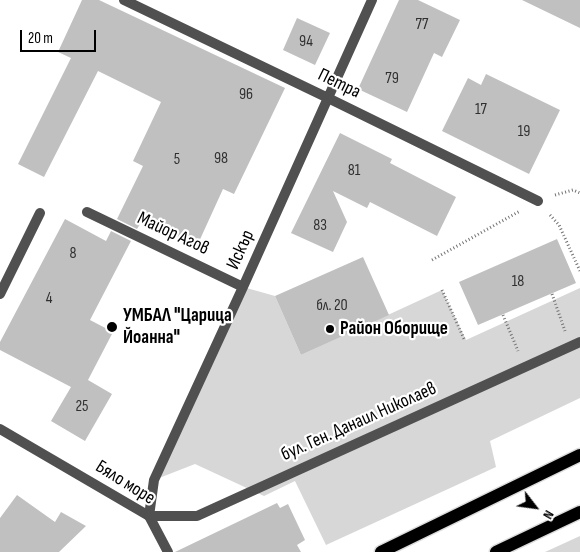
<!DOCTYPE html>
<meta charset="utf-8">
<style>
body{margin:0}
#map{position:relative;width:580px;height:552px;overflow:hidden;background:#fff;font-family:"Sofia Sans Condensed",sans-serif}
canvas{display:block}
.north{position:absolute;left:510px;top:482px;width:50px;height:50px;-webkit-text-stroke:4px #fff;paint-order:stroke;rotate:120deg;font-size:14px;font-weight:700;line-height:20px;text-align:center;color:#000}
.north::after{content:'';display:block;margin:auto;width:18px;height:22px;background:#000;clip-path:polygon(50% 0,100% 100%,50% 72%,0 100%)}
.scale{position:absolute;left:20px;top:30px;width:76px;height:22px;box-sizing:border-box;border:2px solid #000;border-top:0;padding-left:6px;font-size:15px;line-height:18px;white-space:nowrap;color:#000;-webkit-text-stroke:4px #fff;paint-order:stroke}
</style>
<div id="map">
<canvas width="580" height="552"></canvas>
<div class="north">N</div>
<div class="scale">20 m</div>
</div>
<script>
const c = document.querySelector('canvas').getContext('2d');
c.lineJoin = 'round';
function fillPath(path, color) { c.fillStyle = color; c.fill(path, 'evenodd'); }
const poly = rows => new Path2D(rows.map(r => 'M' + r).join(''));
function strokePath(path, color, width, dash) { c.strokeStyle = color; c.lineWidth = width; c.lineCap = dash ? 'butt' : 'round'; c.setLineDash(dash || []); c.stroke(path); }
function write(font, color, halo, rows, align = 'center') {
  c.font = font + ' "Sofia Sans Condensed",sans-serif'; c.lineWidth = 4.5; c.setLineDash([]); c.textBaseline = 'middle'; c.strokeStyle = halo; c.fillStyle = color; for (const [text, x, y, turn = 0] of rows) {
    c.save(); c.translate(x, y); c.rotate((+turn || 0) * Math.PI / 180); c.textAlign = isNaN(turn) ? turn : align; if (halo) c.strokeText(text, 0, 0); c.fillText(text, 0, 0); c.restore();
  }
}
const green = poly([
 [243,287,275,296,301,355,442,290,466,340,580,288,580,398,490,441,496,467,326,545,295,481,264,496,195,464,154,480],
 [580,536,580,552,545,552]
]);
const building = poly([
 [82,0,99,0,285,88,234,194,223,189,197,246,142,221,137,229,117,219,143,166,133,161,161,102,98,71,44,177,18,164,71,58,58,52],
 [399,0,418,0,460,20,442,57,434,53,407,112,358,89],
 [522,0,580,0,580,28],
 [297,18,330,33,315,65,283,50],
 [486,74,560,110,529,174,442,131,468,78,481,85],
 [340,133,392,159,390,163,456,197,437,236,370,202,367,208,333,191,347,222,333,252,291,233],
 [65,219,106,241,111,231,131,241,90,320,113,332,88,380,112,394,85,441,51,421,71,387,0,350,0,342],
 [557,239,576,283,478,325,459,282],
 [363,257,389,315,301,355,275,296],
 [17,495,55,522,61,512,86,526,59,552,0,552,0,518],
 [277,503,280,508,288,504,305,540,297,545,301,552,175,552]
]);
const path = poly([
 [555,195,573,190,580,193],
 [550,215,559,225,580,271],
 [432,260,520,211],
 [442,290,465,341],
 [552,294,565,331],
 [503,315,518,351]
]);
const service = poly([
 [0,294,40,213],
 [0,429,149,516]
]);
const minor = poly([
 [124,0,328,98,538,201],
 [87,212,243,287],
 [149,516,154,480,243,287,372,0],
 [149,516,197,516,580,342],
 [149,516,168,552]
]);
const primary = poly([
 [381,552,580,455],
 [496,552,580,512]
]);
const markers = [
 [112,327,6,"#000"],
 [330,329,5,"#000"]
];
const numberNames = [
 ["77",422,25],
 ["94",306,42],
 ["79",392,79],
 ["96",246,95],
 ["17",481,110],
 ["19",524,132],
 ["98",221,159],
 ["5",177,160],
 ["81",354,171],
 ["83",320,226],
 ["8",73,254],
 ["18",518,282],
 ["4",49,299],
 ["бл. 20",332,306],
 ["25",82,407]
];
const streetNames = [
 ["Петра",339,84,26],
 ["Майор Агов",173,234,25],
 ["Искър",241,250,-66],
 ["бул. Ген. Данаил Николаев",359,422,-24],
 ["Бяло море",125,483,32]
];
const poiNames = [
 ["УМБАЛ \"Царица",123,316],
 ["Йоанна\"",123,338],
 ["Район Оборище",340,329]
];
fillPath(green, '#d7d7d7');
fillPath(building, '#c0c0c0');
strokePath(primary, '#dbdbdb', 15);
strokePath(path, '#727272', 3, [1, 2.5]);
strokePath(service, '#505050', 10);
strokePath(minor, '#505050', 10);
strokePath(primary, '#000', 12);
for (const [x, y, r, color] of markers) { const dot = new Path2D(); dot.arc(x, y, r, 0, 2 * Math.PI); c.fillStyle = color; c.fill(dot); strokePath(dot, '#fff', 2); }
write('16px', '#303030', null, numberNames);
write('19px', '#000', '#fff', streetNames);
write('bold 19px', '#000', '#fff', poiNames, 'left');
</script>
